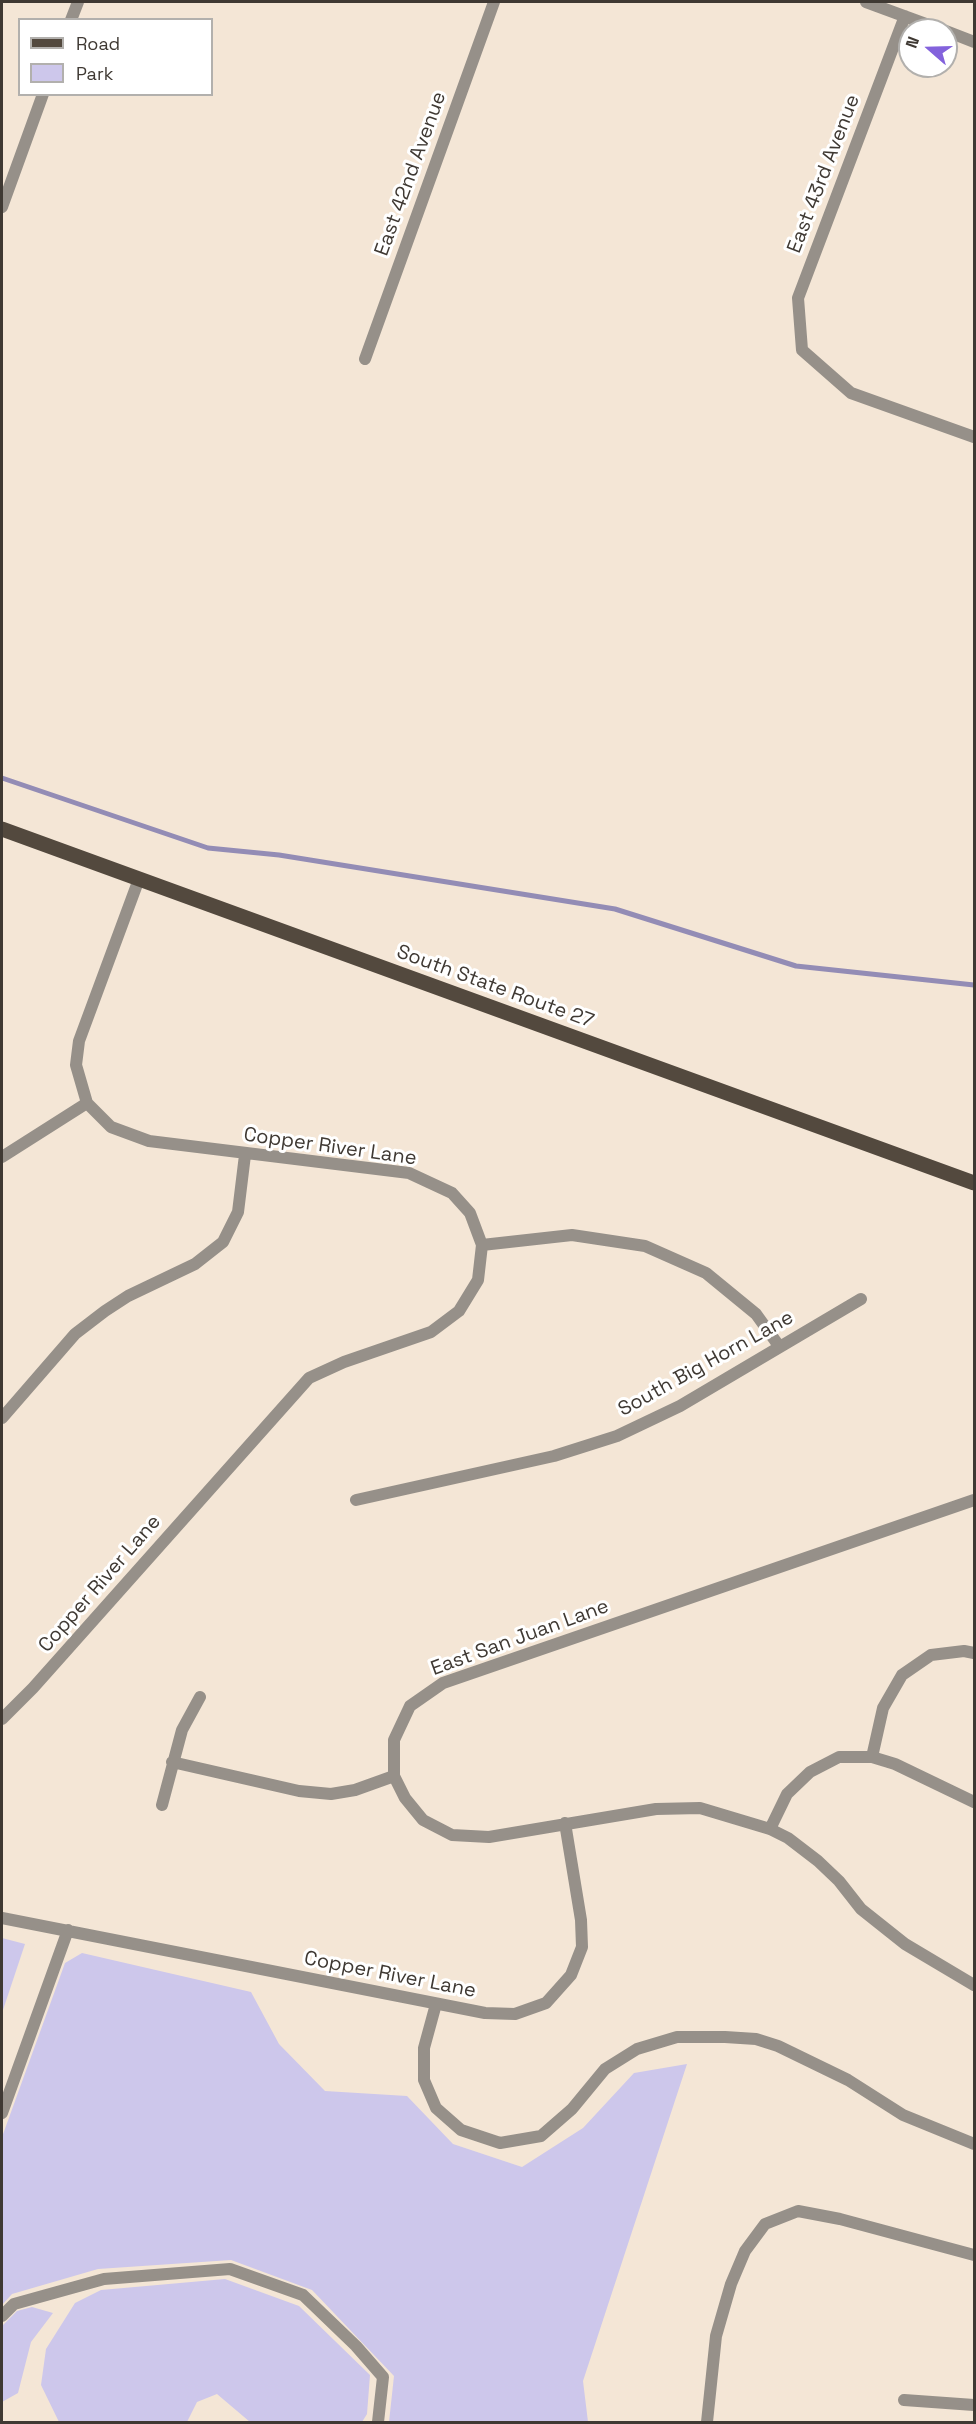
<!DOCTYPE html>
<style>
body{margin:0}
#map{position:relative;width:976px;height:2424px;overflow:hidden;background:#f4e6d6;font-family:"Space Grotesk",sans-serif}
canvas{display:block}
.frame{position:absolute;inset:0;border:3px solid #3f3933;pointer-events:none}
.legend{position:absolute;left:18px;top:18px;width:195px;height:78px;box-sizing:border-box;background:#fff;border:2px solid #b2b0ad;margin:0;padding:8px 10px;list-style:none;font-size:18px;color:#3f3933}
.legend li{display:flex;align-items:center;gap:12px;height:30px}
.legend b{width:30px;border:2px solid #b2b0ad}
.north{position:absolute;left:898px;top:18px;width:60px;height:60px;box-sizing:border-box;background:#fff;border:2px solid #b2b0ad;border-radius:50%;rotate:290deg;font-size:16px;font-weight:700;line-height:24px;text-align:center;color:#3f3933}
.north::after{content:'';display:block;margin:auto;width:21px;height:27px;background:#8362dc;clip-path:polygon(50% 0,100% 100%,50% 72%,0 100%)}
</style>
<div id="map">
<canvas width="976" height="2424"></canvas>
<div class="frame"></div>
<ul class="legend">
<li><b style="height:8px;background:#53493e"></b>Road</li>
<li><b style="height:16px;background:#cdc7eb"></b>Park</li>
</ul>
<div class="north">N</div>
</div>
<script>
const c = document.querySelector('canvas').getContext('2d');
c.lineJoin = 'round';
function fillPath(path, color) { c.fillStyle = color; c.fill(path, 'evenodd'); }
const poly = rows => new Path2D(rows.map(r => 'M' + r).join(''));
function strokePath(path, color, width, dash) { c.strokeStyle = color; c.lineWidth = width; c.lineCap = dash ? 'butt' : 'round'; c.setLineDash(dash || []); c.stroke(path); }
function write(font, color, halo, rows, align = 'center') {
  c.font = font + ' "Space Grotesk",sans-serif'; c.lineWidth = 6; c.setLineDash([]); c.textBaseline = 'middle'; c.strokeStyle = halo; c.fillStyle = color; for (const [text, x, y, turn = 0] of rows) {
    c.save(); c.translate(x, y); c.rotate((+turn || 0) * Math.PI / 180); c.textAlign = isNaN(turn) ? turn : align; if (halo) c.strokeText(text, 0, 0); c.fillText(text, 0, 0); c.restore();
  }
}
const green = poly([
 [2,1938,25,1944,2,2013],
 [82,1953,251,1992,279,2044,325,2091,407,2096,453,2144,522,2167,583,2128,634,2073,687,2064,583,2381,588,2422,389,2422,394,2376,312,2290,231,2260,98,2269,12,2294,2,2305,2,2137,65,1963],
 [225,2279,299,2306,370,2375,367,2414,362,2422,250,2422,217,2394,197,2402,187,2422,59,2422,41,2385,46,2349,75,2303,101,2290],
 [32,2307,53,2313,31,2342,18,2393,2,2402,2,2326,17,2311]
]);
const stream = poly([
 [2,778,208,848,279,855,615,909,796,966,974,985]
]);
const street = poly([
 [866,2,942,30],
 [905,16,798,298,802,350,851,393,974,437],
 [71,20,78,2],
 [946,31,974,42],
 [2,207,43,94],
 [365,359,494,2],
 [2,1157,87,1103],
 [482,1245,572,1235,645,1246,706,1273,756,1314,779,1346],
 [2,1418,75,1334,105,1311,128,1296,195,1264,223,1242,238,1212,245,1155],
 [356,1500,554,1456,617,1436,680,1406,861,1299],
 [974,1500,443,1683,410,1706,394,1740,394,1776,405,1798,423,1820,452,1835,489,1837,656,1809,700,1808,770,1829,788,1838,818,1861,839,1881,861,1909,905,1944,974,1985],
 [2,1719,33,1688,309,1378,344,1362,431,1332,459,1311,478,1280,482,1245,470,1213,452,1193,409,1173,149,1141,111,1127,87,1103,76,1065,79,1041,139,879],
 [872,1757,883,1708,902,1675,931,1655,964,1651,974,1653],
 [172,1762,299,1791,331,1794,355,1790,394,1776],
 [162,1805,182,1730,200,1697],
 [770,1829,787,1794,810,1772,839,1757,872,1757,895,1764,974,1802],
 [2,1918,485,2013,515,2014,546,2003,571,1975,582,1947,581,1920,565,1823],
 [436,2004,424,2048,424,2080,436,2108,461,2130,500,2143,541,2136,572,2109,605,2069,637,2049,677,2037,725,2037,756,2039,778,2046,848,2080,903,2115,974,2144],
 [2,2113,68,1930],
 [2,2316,14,2304,104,2279,230,2269,303,2295,356,2346,383,2377,378,2422],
 [904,2400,974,2405],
 [707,2422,716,2336,731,2284,745,2251,765,2224,798,2211,840,2219,974,2255]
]);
const primary = poly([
 [2,829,974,1183]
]);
const streetNames = [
 ["East 42nd Avenue",411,174,-70],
 ["East 43rd Avenue",824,174,-69],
 ["South State Route 27",495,987,20],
 ["Copper River Lane",330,1147,8],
 ["South Big Horn Lane",706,1364,-29],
 ["Copper River Lane",100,1584,-49],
 ["East San Juan Lane",520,1638,-20],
 ["Copper River Lane",390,1975,11]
];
fillPath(green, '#cdc7eb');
strokePath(stream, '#938cb5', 5);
strokePath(street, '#969089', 12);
strokePath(primary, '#53493e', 15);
write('20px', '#3f3933', '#fff', streetNames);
</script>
